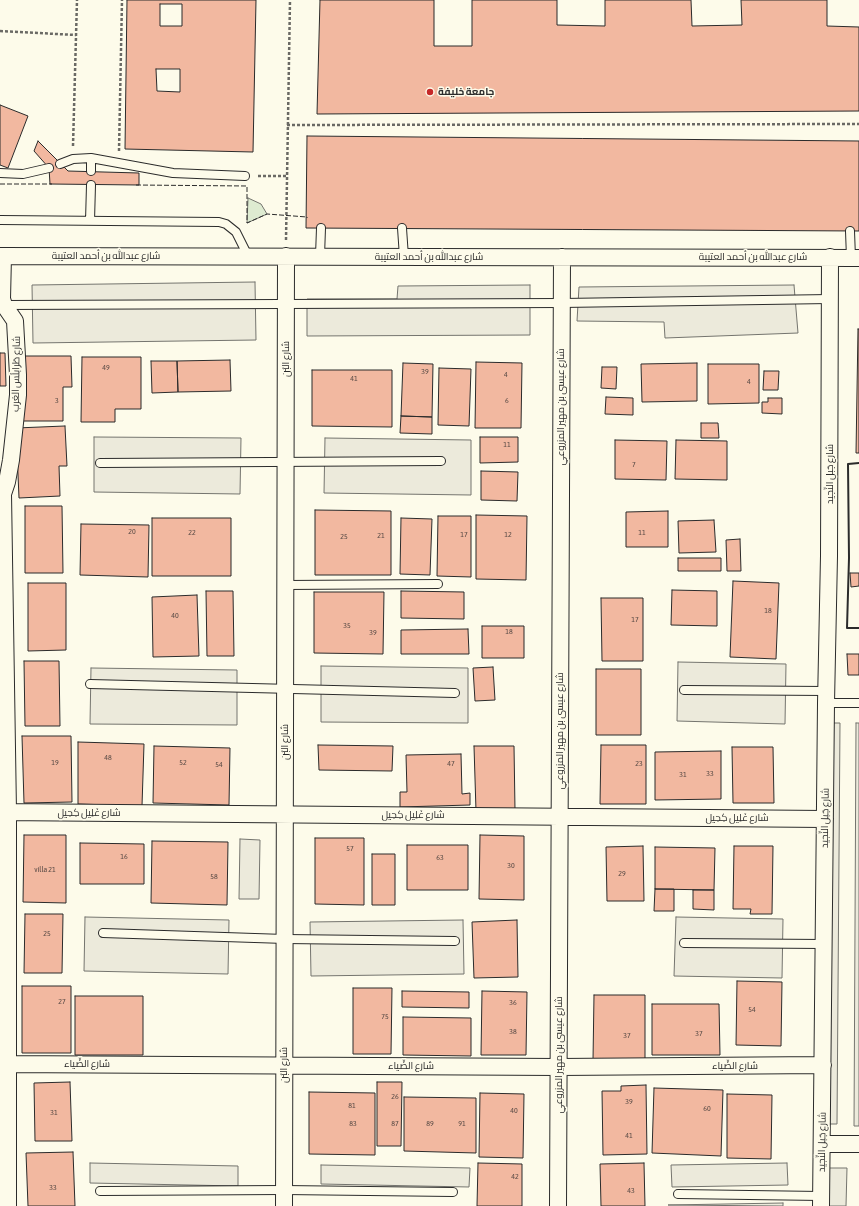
<!DOCTYPE html>
<meta charset="utf-8">
<style>
body{margin:0}
canvas{display:block;background:#fdfbea}
</style>
<canvas width="859" height="1206"></canvas>
<script>
const c = document.querySelector('canvas').getContext('2d');
c.lineJoin = 'round';
function fillPath(path, color) { c.fillStyle = color; c.fill(path, 'evenodd'); }
const poly = rows => new Path2D(rows.map(r => 'M' + r).join(''));
function strokePath(path, color, width, dash) { c.strokeStyle = color; c.lineWidth = width; c.lineCap = dash ? 'butt' : 'round'; c.setLineDash(dash || []); c.stroke(path); }
function write(font, color, halo, rows, align = 'center') {
  c.font = font + ' "Asap Condensed",Cairo,sans-serif'; c.lineWidth = 3; c.setLineDash([]); c.textBaseline = 'middle'; c.strokeStyle = halo; c.fillStyle = color; for (const [text, x, y, turn = 0] of rows) {
    c.save(); c.translate(x, y); c.rotate((+turn || 0) * Math.PI / 180); c.textAlign = isNaN(turn) ? turn : align; if (halo) c.strokeText(text, 0, 0); c.fillText(text, 0, 0); c.restore();
  }
}
const green = poly([
 [248,198,261,204,267,214,247,223,248,198]
]);
const parking = poly([
 [255,282,256,340,33,343,32,285,255,282],
 [530,285,530,335,307,336,307,299,397,299,398,286,530,285],
 [794,285,798,333,665,338,664,322,577,321,579,287,794,285],
 [94,437,241,438,240,494,94,492,94,437],
 [325,438,471,440,471,495,324,493,325,438],
 [678,662,786,664,785,724,677,721,678,662],
 [321,666,468,668,468,723,321,722,321,666],
 [91,668,237,670,237,725,90,724,91,668],
 [828,723,840,723,837,1124,824,1124,828,723],
 [856,723,859,723,859,1126,854,1126,856,723],
 [240,839,260,840,259,899,239,899,240,839],
 [85,917,229,920,228,974,84,971,85,917],
 [676,917,783,919,782,978,674,976,676,917],
 [463,920,464,974,311,976,310,922,463,920],
 [90,1163,238,1166,238,1186,90,1183,90,1163],
 [787,1163,788,1185,672,1187,671,1165,787,1163],
 [321,1165,470,1168,469,1187,321,1184,321,1165],
 [824,1168,847,1168,846,1206,824,1206,824,1168],
 [783,1203,783,1206,668,1205,783,1203]
]);
const building = poly([
 [127,0,256,0,253,152,125,149,127,0],
 [160,4,182,4,182,26,160,26,160,4],
 [156,69,180,69,180,92,157,91,156,69],
 [320,0,434,0,434,46,472,46,472,0,557,0,557,25,605,26,605,0,691,0,692,26,742,25,741,0,827,0,827,26,859,27,859,111,317,114,320,0],
 [0,105,28,116,8,168,0,165,0,105],
 [307,136,859,141,859,231,306,228,307,136],
 [38,141,68,171,139,173,139,185,50,184,49,168,34,151,38,141],
 [858,329,859,329,859,453,856,453,858,329],
 [0,353,5,353,6,386,0,386,0,353],
 [23,356,71,356,72,387,63,387,63,421,23,421,23,356],
 [82,357,141,357,141,409,115,409,115,422,81,422,82,357],
 [230,360,231,391,178,392,177,361,230,360],
 [151,361,177,361,178,392,152,393,151,361],
 [476,362,522,363,521,428,475,428,476,362],
 [403,363,433,364,432,417,401,416,403,363],
 [697,363,697,401,642,402,641,364,697,363],
 [708,364,759,364,759,403,708,404,708,364],
 [602,367,617,367,616,389,601,388,602,367],
 [439,368,471,369,469,426,438,425,439,368],
 [312,370,392,370,392,427,312,426,312,370],
 [764,371,779,371,778,390,763,390,764,371],
 [606,397,633,398,633,415,605,414,606,397],
 [768,398,782,398,782,414,762,413,762,402,768,402,768,398],
 [401,416,432,417,432,434,400,433,401,416],
 [701,423,718,423,719,438,701,438,701,423],
 [65,426,67,466,59,466,60,496,19,498,16,428,65,426],
 [480,437,518,437,518,462,480,463,480,437],
 [615,440,667,441,666,480,615,479,615,440],
 [676,440,727,441,727,480,675,479,676,440],
 [481,471,518,472,517,501,481,500,481,471],
 [25,506,62,506,63,573,25,573,25,506],
 [315,510,391,511,391,575,315,575,315,510],
 [668,511,668,547,626,547,626,512,668,511],
 [476,515,527,516,526,580,476,579,476,515],
 [438,516,471,516,471,577,437,576,438,516],
 [152,518,231,518,231,576,152,576,152,518],
 [401,518,432,519,430,575,400,574,401,518],
 [714,520,716,552,679,553,678,521,714,520],
 [81,524,149,525,148,577,80,575,81,524],
 [740,539,741,571,727,571,726,540,740,539],
 [678,558,721,558,721,571,678,571,678,558],
 [850,573,859,573,859,586,851,587,850,573],
 [733,581,779,583,776,659,730,657,733,581],
 [28,583,66,583,66,650,28,651,28,583],
 [672,590,717,591,717,626,671,625,672,590],
 [206,591,233,591,234,656,207,656,206,591],
 [401,591,464,592,464,619,401,618,401,591],
 [314,592,384,592,383,654,314,653,314,592],
 [197,595,199,656,153,657,152,597,197,595],
 [601,598,643,598,643,661,602,661,601,598],
 [482,626,524,626,524,658,482,658,482,626],
 [468,629,469,654,401,654,401,630,468,629],
 [847,654,859,654,859,675,848,675,847,654],
 [24,661,59,661,60,726,25,726,24,661],
 [493,667,495,700,475,701,473,668,493,667],
 [596,669,641,669,641,735,596,735,596,669],
 [22,736,71,736,72,802,24,803,22,736],
 [78,742,144,744,142,806,78,804,78,742],
 [318,745,393,746,392,771,319,770,318,745],
 [601,745,646,745,646,804,600,804,601,745],
 [154,746,230,748,229,805,153,803,154,746],
 [474,746,514,746,515,810,476,811,474,746],
 [732,747,773,747,774,803,733,803,732,747],
 [721,751,721,799,655,800,655,752,721,751],
 [461,754,462,794,470,793,470,805,400,807,400,792,407,792,406,755,461,754],
 [24,835,66,835,66,903,23,902,24,835],
 [480,835,524,836,524,900,479,899,480,835],
 [315,838,364,838,364,905,315,904,315,838],
 [152,841,228,842,227,905,151,903,152,841],
 [80,843,144,844,144,884,80,884,80,843],
 [407,845,468,845,468,890,407,890,407,845],
 [643,846,644,901,607,901,606,847,643,846],
 [734,846,773,846,772,914,750,914,751,909,733,909,734,846],
 [655,847,715,848,714,890,655,889,655,847],
 [372,854,395,854,395,905,372,905,372,854],
 [655,889,674,889,674,911,654,911,655,889],
 [693,890,714,890,714,910,693,909,693,890],
 [25,914,63,914,62,973,24,973,25,914],
 [517,920,518,977,474,978,472,922,517,920],
 [737,981,782,982,781,1046,736,1045,737,981],
 [22,986,71,986,71,1053,22,1053,22,986],
 [353,988,392,988,391,1054,353,1054,353,988],
 [402,991,469,992,469,1008,402,1007,402,991],
 [482,991,527,992,526,1055,481,1055,482,991],
 [594,995,645,995,645,1060,593,1060,594,995],
 [75,996,143,996,143,1055,75,1055,75,996],
 [652,1004,719,1004,720,1055,652,1055,652,1004],
 [403,1017,471,1018,471,1056,403,1055,403,1017],
 [70,1082,72,1141,35,1141,34,1083,70,1082],
 [377,1082,402,1082,401,1146,377,1146,377,1082],
 [646,1085,647,1154,603,1155,602,1091,621,1091,621,1086,646,1085],
 [654,1088,723,1090,721,1156,652,1153,654,1088],
 [309,1092,375,1093,375,1155,309,1154,309,1092],
 [480,1093,524,1094,523,1158,479,1157,480,1093],
 [727,1094,772,1095,771,1159,727,1158,727,1094],
 [404,1097,476,1098,476,1153,404,1151,404,1097],
 [73,1152,75,1206,28,1206,26,1153,73,1152],
 [478,1163,522,1164,522,1206,477,1206,478,1163],
 [644,1163,645,1206,601,1206,600,1164,644,1163]
]);
const path = poly([
 [0,31,76,35],
 [287,125,859,124],
 [73,146,77,0],
 [119,151,122,0],
 [258,176,286,176],
 [286,240,290,0]
]);
const lane = poly([
 [60,164,73,159,91,158,173,173,245,176],
 [91,171,91,158],
 [0,173,23,174,49,168],
 [0,220,219,222,226,224,236,232,248,256],
 [90,221,91,185],
 [402,228,404,257],
 [850,231,851,258],
 [320,256,321,228],
 [3,305,562,303,830,299],
 [100,463,441,461],
 [286,585,438,584],
 [90,684,455,693],
 [684,690,826,691],
 [826,703,859,703],
 [103,933,285,939,455,941],
 [684,943,824,944],
 [100,1191,284,1190,453,1192],
 [678,1194,821,1196]
]);
const street = poly([
 [0,256,859,258],
 [3,256,2,299,4,305,15,321,18,375,18,395,11,460,7,482,3,494,8,812,8,1206],
 [0,812,825,819],
 [0,1064,559,1067,823,1065],
 [822,1144,859,1144],
 [284,1206,286,256],
 [558,1206,562,257],
 [821,1206,826,703,829,556,830,257]
]);
const fence = poly([
 [0,184,52,184],
 [136,185,247,186,247,223,267,214,307,217,307,218]
]);
const wall = poly([
 [859,463,848,464,849,558,847,628,859,628]
]);
const markers = [
 [430,92,4,"#c62828"]
];
const numberNames = [
 ["49",106,367],
 ["39",425,371],
 ["4",506,374],
 ["41",354,378],
 ["4",749,381],
 ["3",57,400],
 ["6",507,400],
 ["11",507,444],
 ["7",634,464],
 ["20",132,531],
 ["22",192,532],
 ["11",642,532],
 ["17",464,534],
 ["12",508,534],
 ["21",381,535],
 ["25",344,536],
 ["18",768,610],
 ["40",175,615],
 ["17",635,619],
 ["35",347,625],
 ["18",509,631],
 ["39",373,632],
 ["48",108,757],
 ["19",55,762],
 ["52",183,762],
 ["47",451,763],
 ["23",639,763],
 ["54",219,764],
 ["33",710,773],
 ["31",683,774],
 ["57",350,848],
 ["16",124,856],
 ["63",440,857],
 ["30",511,865],
 ["villa 21",45,869],
 ["29",622,873],
 ["58",214,876],
 ["25",47,933],
 ["27",62,1001],
 ["36",513,1002],
 ["54",752,1009],
 ["75",385,1016],
 ["38",513,1031],
 ["37",699,1033],
 ["37",627,1035],
 ["26",395,1096],
 ["39",629,1101],
 ["81",352,1105],
 ["60",707,1108],
 ["40",514,1110],
 ["31",54,1112],
 ["83",353,1123],
 ["87",395,1123],
 ["89",430,1123],
 ["91",462,1123],
 ["41",629,1135],
 ["42",515,1176],
 ["33",53,1187],
 ["43",631,1190]
];
const poiNames = [
 ["جامعة خليفة",438,92]
];
const streetNames = [
 ["شارع عبدالله بن أحمد العتيبة",106,256],
 ["شارع عبدالله بن أحمد العتيبة",429,257],
 ["شارع عبدالله بن أحمد العتيبة",753,257],
 ["شارع البُن",286,359,-90],
 ["شارع طَرابلُس الغرب",16,374,-89],
 ["شارع عيسى بن مهير المزروعي",561,407,-90],
 ["شارع جَبل النِّجيد",830,474,-90],
 ["شارع عيسى بن مهير المزروعي",560,731,-90],
 ["شارع البُن",285,742,-90],
 ["شارع غَلِيل كِحِيل",89,813],
 ["شارع غَلِيل كِحِيل",413,815],
 ["شارع غَلِيل كِحِيل",737,818],
 ["شارع جَبل النِّجيد",825,818,-89],
 ["شارع عيسى بن مهير المزروعي",559,1055,-90],
 ["شارع الضِّياء",87,1064],
 ["شارع البُن",284,1065,-90],
 ["شارع الضِّياء",411,1066],
 ["شارع الضِّياء",735,1066],
 ["شارع جَبل النِّجيد",822,1142,-89]
];
fillPath(green, '#deebd1');
strokePath(green, '#74746e', 1);
fillPath(parking, '#eceadb');
strokePath(parking, '#74746e', 1);
fillPath(building, '#f2b8a0');
strokePath(building, '#2b2b2b', 1);
strokePath(lane, '#2b2b2b', 10);
strokePath(street, '#2b2b2b', 18);
strokePath(path, '#6a6964', 2.5, [3, 2]);
strokePath(lane, '#fdfbea', 8);
strokePath(street, '#fdfbea', 16);
strokePath(fence, '#2b2b2b', 1, [5, 2]);
strokePath(wall, '#2b2b2b', 2);
for (const [x, y, r, color] of markers) { const dot = new Path2D(); dot.arc(x, y, r, 0, 2 * Math.PI); c.fillStyle = color; c.fill(dot); strokePath(dot, '#fdfbea', 1.5); }
write('8px', '#5d4e48', null, numberNames);
write('bold 10px', '#2b2b2b', '#fdfbea', poiNames, 'left');
write('10px', '#2b2b2b', '#fdfbea', streetNames);
</script>
